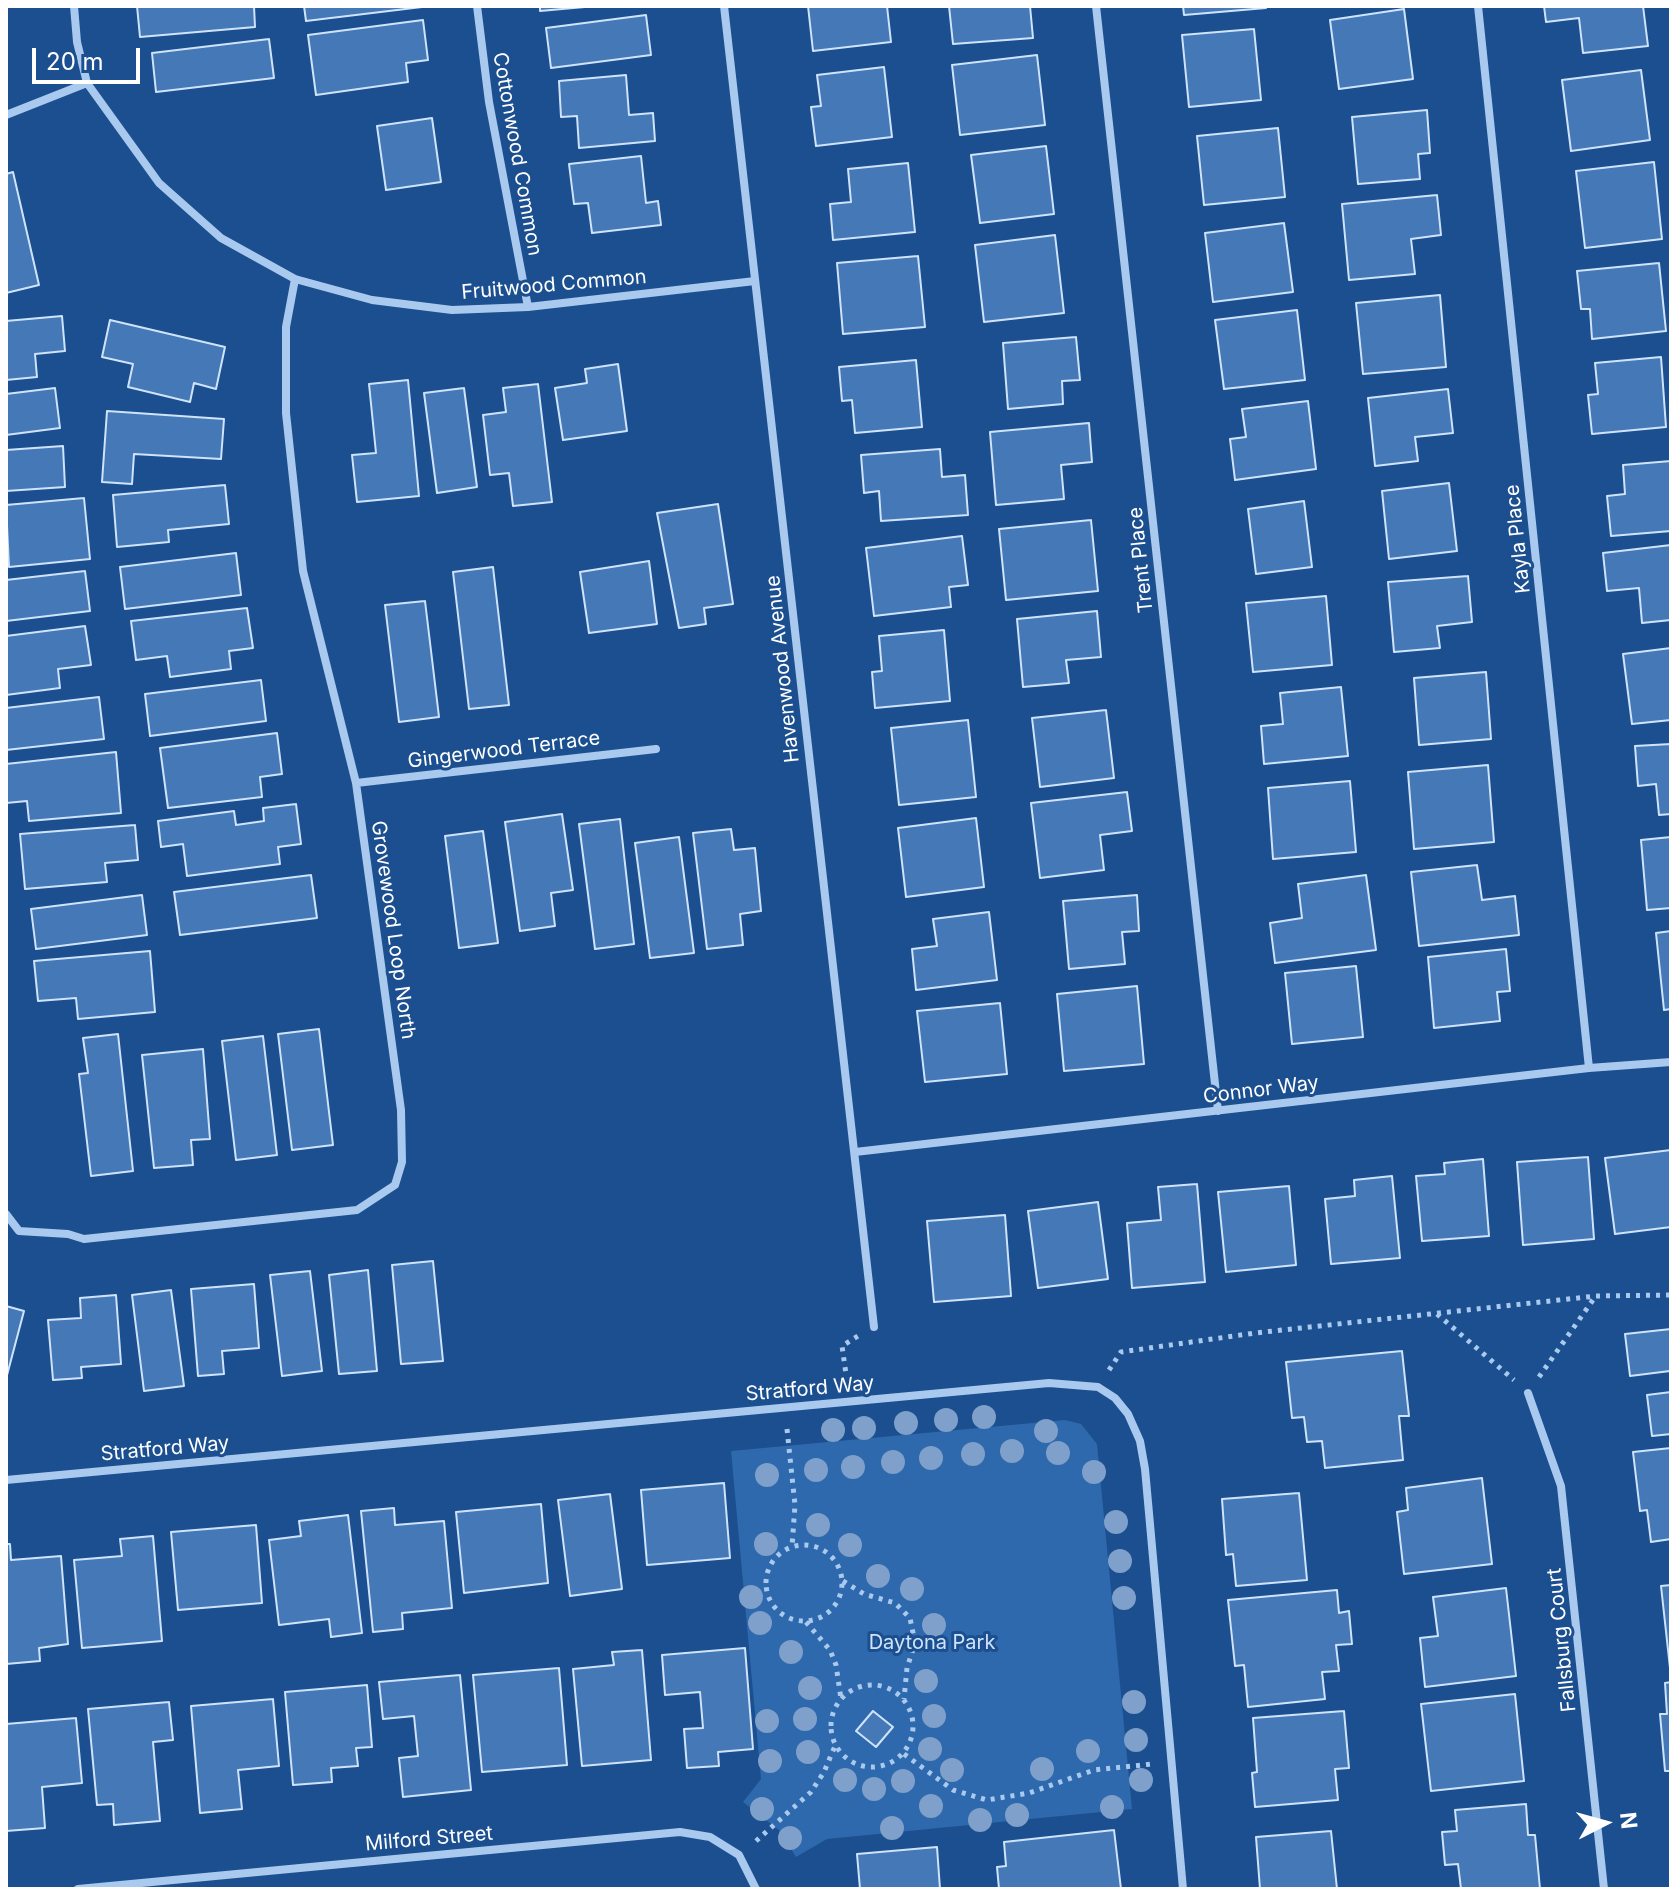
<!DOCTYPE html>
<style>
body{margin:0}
#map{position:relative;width:1677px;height:1895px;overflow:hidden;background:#1b4f8f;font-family:Inter,sans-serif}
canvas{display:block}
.frame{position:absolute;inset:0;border:8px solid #fff;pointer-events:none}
.north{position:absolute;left:1565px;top:1783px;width:80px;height:80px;-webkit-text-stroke:6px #1b4f8f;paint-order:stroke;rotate:84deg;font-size:22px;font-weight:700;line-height:32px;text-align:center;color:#fff}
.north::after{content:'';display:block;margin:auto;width:28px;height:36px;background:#fff;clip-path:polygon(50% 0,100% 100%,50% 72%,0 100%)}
.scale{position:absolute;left:32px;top:48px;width:108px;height:36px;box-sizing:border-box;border:4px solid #fff;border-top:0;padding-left:10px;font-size:24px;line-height:28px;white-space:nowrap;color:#fff;-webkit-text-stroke:6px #1b4f8f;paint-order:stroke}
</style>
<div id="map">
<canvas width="1677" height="1895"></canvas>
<div class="frame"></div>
<div class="north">N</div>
<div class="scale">20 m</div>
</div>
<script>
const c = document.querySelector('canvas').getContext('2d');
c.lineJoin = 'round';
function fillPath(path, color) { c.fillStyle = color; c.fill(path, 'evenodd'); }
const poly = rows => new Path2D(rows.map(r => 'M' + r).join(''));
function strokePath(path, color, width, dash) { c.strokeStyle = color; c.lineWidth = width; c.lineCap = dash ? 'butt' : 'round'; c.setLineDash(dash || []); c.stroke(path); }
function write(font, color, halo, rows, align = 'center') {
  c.font = font + ' Inter,sans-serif'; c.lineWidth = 6; c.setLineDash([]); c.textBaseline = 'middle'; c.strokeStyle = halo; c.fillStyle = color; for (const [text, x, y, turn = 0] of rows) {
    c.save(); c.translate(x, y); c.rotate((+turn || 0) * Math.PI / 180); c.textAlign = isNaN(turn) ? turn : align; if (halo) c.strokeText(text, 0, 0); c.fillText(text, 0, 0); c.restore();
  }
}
const green = poly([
 [1065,1420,1081,1424,1097,1444,1132,1809,827,1839,796,1857,779,1830,743,1802,761,1779,731,1451]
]);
const building = poly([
 [137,6,254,6,255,27,140,37,137,6],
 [304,6,422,6,422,7,306,21,304,6],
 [540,6,596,6,540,11,540,6],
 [808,6,887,6,891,42,813,51,808,6],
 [949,6,1030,6,1033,38,953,44,949,6],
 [1183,6,1266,6,1266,8,1184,15,1183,6],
 [1544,6,1643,6,1648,46,1583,53,1579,18,1546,22,1544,6],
 [1404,9,1413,79,1339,89,1330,20,1404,9],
 [646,15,651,55,551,68,546,28,646,15],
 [423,20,428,60,406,63,408,82,316,95,308,35,423,20],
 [1254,29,1261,100,1189,107,1182,35,1254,29],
 [269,39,274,78,156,92,152,53,269,39],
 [1037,55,1045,125,960,135,952,65,1037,55],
 [884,67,892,137,816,146,811,107,821,106,817,75,884,67],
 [1641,70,1650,140,1571,151,1562,80,1641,70],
 [626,75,629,115,653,113,655,141,579,148,577,116,561,117,559,81,626,75],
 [1427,110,1430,153,1418,154,1420,179,1358,184,1352,117,1427,110],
 [432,118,441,182,386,190,377,126,432,118],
 [1278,128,1285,197,1204,205,1197,136,1278,128],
 [1046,146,1054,214,980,223,971,155,1046,146],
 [641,156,646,203,658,201,661,225,592,233,588,203,574,204,569,164,641,156],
 [1654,162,1662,239,1585,248,1576,171,1654,162],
 [908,163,915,232,833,240,830,204,851,202,848,169,908,163],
 [13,172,39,285,6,293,6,174,13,172],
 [1437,195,1441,235,1411,239,1415,274,1349,280,1342,204,1437,195],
 [1284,223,1293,292,1213,302,1205,233,1284,223],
 [1055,235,1064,313,984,322,975,245,1055,235],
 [918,256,925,327,843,334,837,263,918,256],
 [1659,263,1666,331,1592,339,1590,309,1581,309,1577,271,1659,263],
 [1440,295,1446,367,1363,374,1356,303,1440,295],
 [1297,310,1305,380,1224,389,1215,320,1297,310],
 [62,316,65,351,35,354,37,377,6,380,6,321,62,316],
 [110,320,225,347,216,389,194,383,190,402,128,387,133,364,102,357,110,320],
 [1076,337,1080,380,1062,381,1063,404,1008,409,1003,343,1076,337],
 [1661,357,1666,427,1592,434,1588,395,1598,394,1595,363,1661,357],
 [916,360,922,427,855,433,852,400,842,401,839,367,916,360],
 [618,364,627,431,563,440,555,388,587,383,585,369,618,364],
 [408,380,419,496,357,502,352,455,376,453,369,384,408,380],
 [538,384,552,502,513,506,509,473,490,475,483,415,506,412,503,388,538,384],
 [55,388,60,428,6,435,6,394,55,388],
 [464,388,477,487,437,493,424,393,464,388],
 [1448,389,1453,433,1415,437,1418,461,1375,466,1368,398,1448,389],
 [1308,401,1316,469,1235,480,1230,439,1246,437,1242,409,1308,401],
 [107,411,224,419,221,459,134,454,132,484,102,482,107,411],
 [1089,423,1092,462,1061,465,1064,499,996,505,990,432,1089,423],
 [63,446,65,487,6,491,6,450,63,446],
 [940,449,942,477,965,475,968,515,881,521,879,491,864,493,861,455,940,449],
 [1671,461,1671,531,1611,536,1607,496,1625,494,1623,465,1671,461],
 [1449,483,1457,551,1389,559,1382,491,1449,483],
 [225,485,229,524,168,530,169,542,117,547,113,495,225,485],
 [84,498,90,559,9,567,6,505,84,498],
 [1304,501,1312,567,1256,574,1248,509,1304,501],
 [718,504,733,604,704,608,706,624,679,628,657,513,718,504],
 [1091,520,1098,591,1006,600,999,529,1091,520],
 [962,536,968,585,949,587,951,607,874,616,866,548,962,536],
 [1671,545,1671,620,1642,623,1639,588,1607,591,1603,553,1671,545],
 [236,553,241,595,125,609,120,567,236,553],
 [649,561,657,624,589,633,580,572,649,561],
 [493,567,509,705,469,709,453,572,493,567],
 [85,571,90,611,6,621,6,580,85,571],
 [1468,576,1472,622,1437,626,1440,648,1394,652,1388,582,1468,576],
 [1326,596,1332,665,1253,672,1246,603,1326,596],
 [425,601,439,717,399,722,385,605,425,601],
 [247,608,253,648,229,651,231,669,170,677,167,656,136,660,131,621,247,608],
 [1097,611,1101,657,1066,660,1069,683,1023,687,1017,619,1097,611],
 [85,626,91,665,58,669,60,688,6,695,6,636,85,626],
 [944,630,950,701,875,708,872,672,882,671,879,636,944,630],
 [1671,648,1671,720,1632,724,1623,654,1671,648],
 [1486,672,1491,739,1419,745,1414,678,1486,672],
 [261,680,266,721,150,736,145,694,261,680],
 [1341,687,1348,756,1264,764,1261,726,1283,724,1280,693,1341,687],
 [99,697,104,739,6,750,6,708,99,697],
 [1106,710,1114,778,1040,787,1032,718,1106,710],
 [968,720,976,797,899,805,891,728,968,720],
 [277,733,282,774,260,777,262,797,168,808,160,748,277,733],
 [1671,744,1671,814,1659,815,1656,784,1638,786,1635,746,1671,744],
 [116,752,121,813,29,821,27,801,6,803,6,764,116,752],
 [1488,765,1494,842,1414,849,1408,772,1488,765],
 [1350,781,1356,852,1273,859,1268,788,1350,781],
 [1127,792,1132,831,1100,835,1104,870,1040,878,1031,803,1127,792],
 [296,804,301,844,278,847,280,864,187,876,183,844,161,847,158,821,234,811,236,825,264,821,263,808,296,804],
 [562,814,573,890,551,893,555,926,520,931,505,822,562,814],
 [976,818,984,887,906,897,898,828,976,818],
 [620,819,634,944,595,949,579,824,620,819],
 [135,825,138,860,105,863,107,882,25,889,20,834,135,825],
 [731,829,734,850,755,848,761,911,740,914,743,945,707,949,693,833,731,829],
 [483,831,498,943,459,948,445,836,483,831],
 [679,837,694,953,650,958,635,843,679,837],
 [1671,837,1671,908,1647,910,1641,840,1671,837],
 [1477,865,1482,900,1515,896,1519,935,1419,946,1411,872,1477,865],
 [311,875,317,918,180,935,174,892,311,875],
 [1366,875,1376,950,1275,963,1270,923,1302,918,1298,884,1366,875],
 [142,895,147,935,36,949,31,909,142,895],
 [1137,895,1139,931,1122,932,1125,964,1069,969,1063,901,1137,895],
 [989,912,997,980,916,990,912,949,937,946,933,919,989,912],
 [1671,931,1671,1009,1664,1010,1656,933,1671,931],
 [1506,949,1510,991,1497,992,1500,1021,1434,1028,1428,957,1506,949],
 [150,951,155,1012,78,1019,76,998,38,1001,34,961,150,951],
 [1356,966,1363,1037,1292,1044,1285,973,1356,966],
 [1137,986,1144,1064,1064,1071,1057,994,1137,986],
 [1000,1003,1007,1074,925,1082,917,1011,1000,1003],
 [319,1029,333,1145,292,1150,278,1034,319,1029],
 [118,1034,133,1171,91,1176,79,1074,88,1073,83,1038,118,1034],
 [263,1036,277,1155,236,1160,222,1041,263,1036],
 [203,1049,210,1139,191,1140,193,1165,154,1168,142,1055,203,1049],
 [1671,1150,1671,1227,1615,1234,1605,1158,1671,1150],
 [1588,1157,1594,1239,1523,1245,1517,1162,1588,1157],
 [1483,1159,1489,1236,1422,1241,1416,1176,1445,1174,1444,1163,1483,1159],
 [1392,1176,1400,1258,1331,1264,1325,1199,1355,1196,1354,1180,1392,1176],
 [1197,1184,1205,1282,1132,1288,1127,1223,1161,1220,1158,1187,1197,1184],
 [1289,1186,1296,1265,1226,1272,1218,1192,1289,1186],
 [1098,1202,1108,1279,1038,1288,1028,1211,1098,1202],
 [1005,1215,1011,1296,934,1302,927,1221,1005,1215],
 [433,1261,443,1361,401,1364,392,1265,433,1261],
 [368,1270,377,1371,339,1374,329,1275,368,1270],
 [310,1271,322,1371,282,1376,270,1275,310,1271],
 [254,1284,259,1348,222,1351,224,1374,198,1376,191,1289,254,1284],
 [171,1290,184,1386,144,1391,132,1295,171,1290],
 [116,1295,121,1364,81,1367,82,1378,53,1380,48,1320,81,1318,80,1298,116,1295],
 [6,1306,24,1311,6,1379,6,1306],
 [1671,1329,1671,1376,1670,1371,1630,1376,1625,1334,1671,1329],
 [1402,1351,1409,1416,1399,1416,1403,1460,1325,1468,1322,1441,1307,1442,1304,1417,1292,1418,1286,1362,1402,1351],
 [1671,1392,1671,1434,1652,1436,1647,1395,1671,1392],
 [1671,1448,1671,1539,1651,1542,1647,1510,1640,1511,1633,1452,1671,1448],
 [1482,1478,1492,1564,1404,1574,1397,1512,1408,1510,1406,1488,1482,1478],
 [724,1483,730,1558,647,1565,641,1490,724,1483],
 [1299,1493,1307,1580,1236,1586,1233,1554,1226,1555,1222,1499,1299,1493],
 [610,1494,622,1589,570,1596,558,1500,610,1494],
 [541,1504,548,1583,464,1593,456,1512,541,1504],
 [394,1508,395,1525,444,1521,452,1608,402,1613,403,1629,373,1632,361,1511,394,1508],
 [348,1515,362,1633,331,1637,329,1619,279,1625,269,1540,301,1536,299,1521,348,1515],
 [256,1525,262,1603,178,1610,171,1532,256,1525],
 [153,1536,162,1641,82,1648,74,1560,122,1556,120,1539,153,1536],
 [6,1544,10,1544,11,1560,61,1556,68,1644,39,1648,40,1661,6,1664,6,1544],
 [1671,1585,1671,1668,1670,1668,1661,1586,1671,1585],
 [1506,1588,1516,1676,1425,1687,1420,1638,1438,1636,1433,1597,1506,1588],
 [1337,1590,1339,1613,1349,1611,1352,1644,1336,1645,1339,1671,1322,1672,1325,1699,1248,1707,1244,1665,1235,1666,1228,1600,1337,1590],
 [745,1648,753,1749,718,1752,719,1766,687,1768,684,1729,703,1728,700,1692,665,1695,662,1655,745,1648],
 [642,1650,651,1760,582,1766,573,1669,614,1665,612,1652,642,1650],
 [559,1668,567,1765,482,1772,473,1675,559,1668],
 [460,1675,471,1790,403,1797,399,1758,418,1756,414,1716,383,1719,379,1682,460,1675],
 [1671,1682,1671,1771,1665,1771,1660,1714,1667,1714,1665,1683,1671,1682],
 [367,1685,372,1747,356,1748,358,1766,331,1768,332,1782,293,1785,285,1692,367,1685],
 [1515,1694,1524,1781,1431,1791,1421,1704,1515,1694],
 [273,1699,279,1766,238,1770,242,1809,200,1813,191,1706,273,1699],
 [169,1702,173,1740,153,1742,160,1821,114,1825,113,1804,97,1805,88,1709,169,1702],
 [873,1711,893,1727,876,1747,856,1731,873,1711],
 [1344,1711,1349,1768,1335,1769,1338,1800,1255,1807,1252,1773,1257,1772,1253,1718,1344,1711],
 [76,1718,82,1783,42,1787,45,1828,6,1831,6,1724,76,1718],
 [1526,1804,1528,1835,1535,1835,1540,1889,1461,1889,1458,1864,1445,1865,1442,1832,1457,1831,1455,1810,1526,1804],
 [1114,1830,1121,1889,999,1889,997,1867,1006,1866,1004,1842,1114,1830],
 [1331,1831,1337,1889,1260,1889,1256,1837,1331,1831],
 [937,1847,940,1889,860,1889,857,1854,937,1847]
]);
const path = poly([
 [1437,1314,1514,1380],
 [1109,1370,1121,1352,1255,1333,1596,1296,1671,1295],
 [1539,1377,1595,1297],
 [847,1381,842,1346,858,1336],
 [787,1429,795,1505,792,1547],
 '766 1583a38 38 0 1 1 76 0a38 38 0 1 1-76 0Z',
 [843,1581,864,1594,895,1603,910,1618,915,1643,907,1668,904,1699],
 [806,1622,830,1650,836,1665,841,1699],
 '831 1726a41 41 0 1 1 82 0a41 41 0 1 1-82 0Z',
 [904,1754,953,1790,987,1800,1029,1793,1094,1770,1152,1764],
 [756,1841,811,1792,824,1772,835,1746]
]);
const minor = poly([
 [74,6,77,42,87,83,159,183,221,238,295,279,372,300,452,310,528,307,755,281],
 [477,6,489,102,528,307],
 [724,6,874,1327],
 [1096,6,1218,1111],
 [1478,6,1589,1068],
 [6,115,87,83],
 [356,783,656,749],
 [855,1152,1589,1068,1671,1062],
 [6,1214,19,1231,68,1234,84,1239,357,1210,395,1185,402,1162,401,1110,356,783,303,571,286,413,286,327,295,279],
 [1528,1393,1561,1486,1604,1889],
 [6,1480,1049,1383,1098,1387,1115,1398,1128,1414,1140,1441,1145,1469,1183,1889],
 [78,1889,680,1832,710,1837,739,1855,756,1889]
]);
const trees = [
 [984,1417],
 [946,1420],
 [906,1423],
 [864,1428],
 [833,1430],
 [1046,1431],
 [1012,1451],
 [1058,1453],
 [973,1454],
 [931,1458],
 [893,1462],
 [853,1467],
 [816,1470],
 [1094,1472],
 [767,1475],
 [1116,1522],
 [818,1525],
 [766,1544],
 [850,1545],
 [1120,1561],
 [878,1576],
 [912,1589],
 [751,1597],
 [1124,1598],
 [760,1623],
 [934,1625],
 [791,1652],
 [926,1681],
 [810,1688],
 [1134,1702],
 [934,1716],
 [805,1719],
 [767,1721],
 [1136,1740],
 [930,1749],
 [1088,1751],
 [808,1752],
 [770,1761],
 [1042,1769],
 [952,1770],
 [845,1780],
 [1141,1780],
 [903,1781],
 [874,1789],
 [931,1806],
 [1112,1807],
 [762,1809],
 [1017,1815],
 [980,1820],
 [892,1828],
 [790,1838]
];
const streetNames = [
 ["Cottonwood Common",517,154,80],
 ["Fruitwood Common",554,285,-5],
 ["Kayla Place",1518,539,-96],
 ["Trent Place",1141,560,-96],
 ["Havenwood Avenue",783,669,-96],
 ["Gingerwood Terrace",504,750,-7],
 ["Grovewood Loop North",393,930,82],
 ["Connor Way",1261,1090,-7],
 ["Stratford Way",810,1389,-5],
 ["Stratford Way",165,1449,-5],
 ["Fallsburg Court",1562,1640,-96],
 ["Milford Street",429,1839,-5]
];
const parkNames = [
 ["Daytona Park",932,1643]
];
fillPath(green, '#2e69ad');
fillPath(building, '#4478b7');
strokePath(building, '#cfe3fa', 2);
strokePath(path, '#a9c9ee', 5, [4, 6]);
strokePath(minor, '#a9c9ee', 8);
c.fillStyle = '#7ea0ca';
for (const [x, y] of trees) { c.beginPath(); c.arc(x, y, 12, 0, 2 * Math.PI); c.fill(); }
write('20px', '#fff', '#1b4f8f', streetNames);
write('20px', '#cfe3fa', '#1b4f8f', parkNames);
</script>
